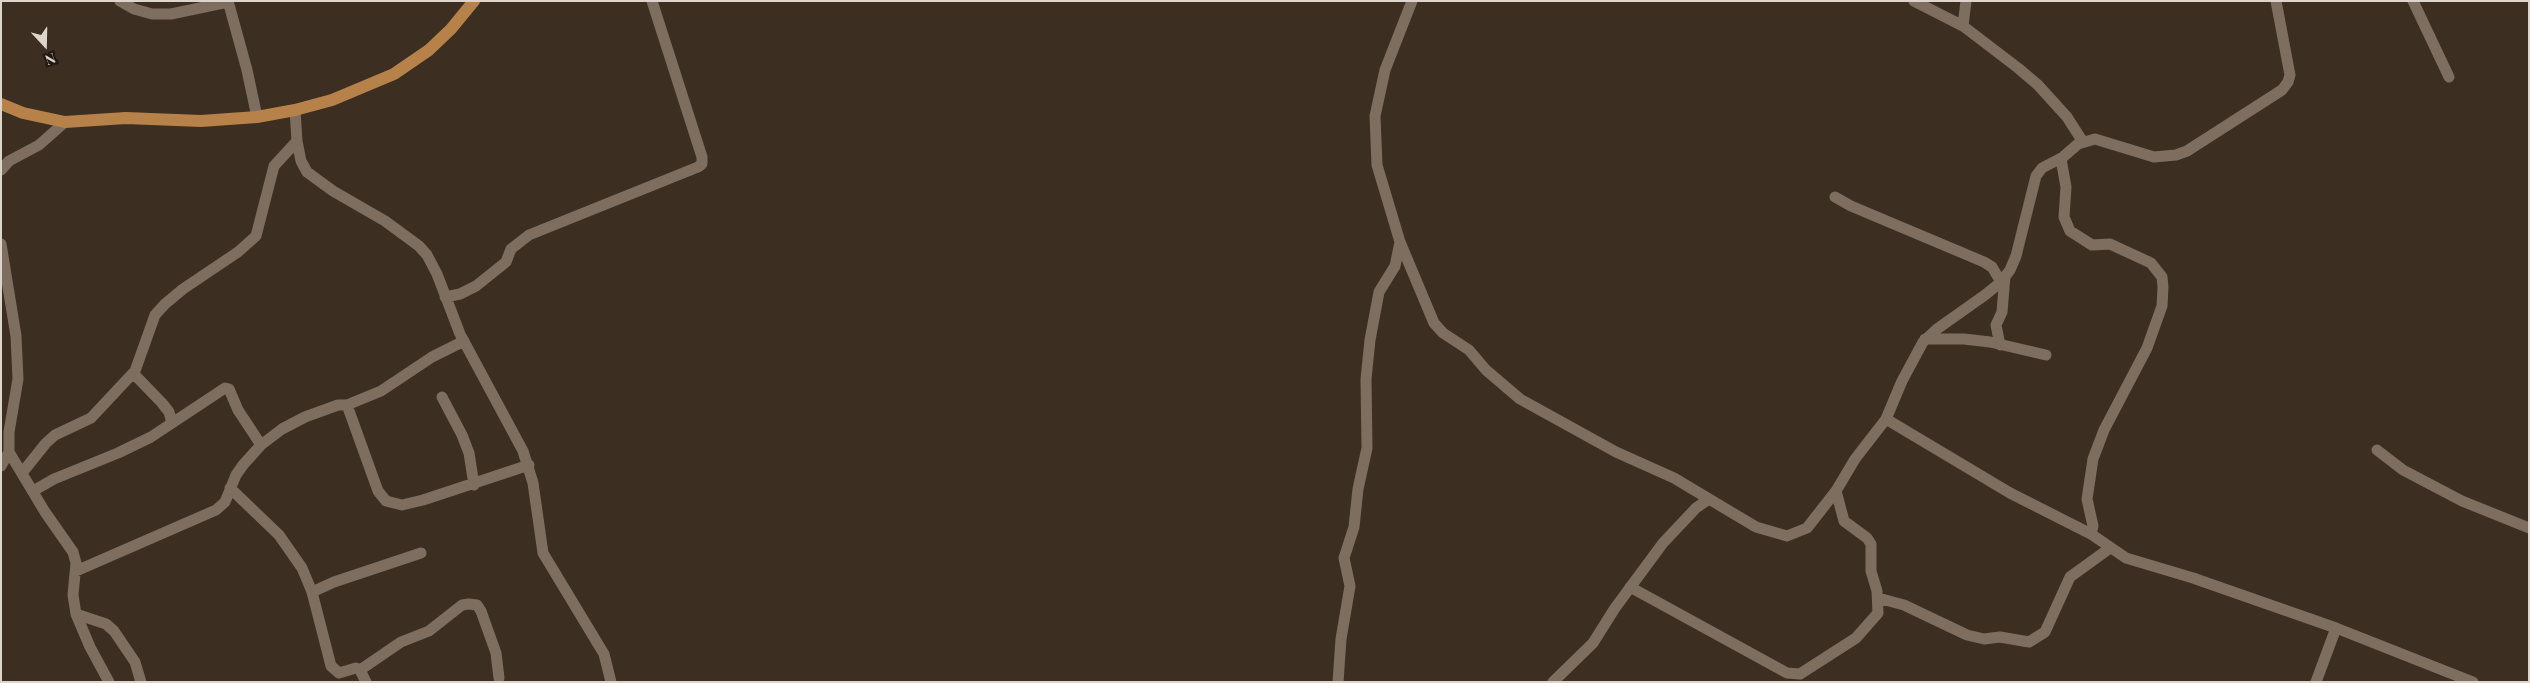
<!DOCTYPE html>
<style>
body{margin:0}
#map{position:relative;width:2530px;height:683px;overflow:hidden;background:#3c2e21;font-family:"Playfair Display",serif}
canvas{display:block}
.frame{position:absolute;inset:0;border:2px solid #ddd4cc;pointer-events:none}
.north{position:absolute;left:20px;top:20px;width:50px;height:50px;-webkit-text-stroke:4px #1e1812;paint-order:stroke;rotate:159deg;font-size:14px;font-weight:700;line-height:20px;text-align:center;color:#ddd4cc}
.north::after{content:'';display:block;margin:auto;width:18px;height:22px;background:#ddd4cc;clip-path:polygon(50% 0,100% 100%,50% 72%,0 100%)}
</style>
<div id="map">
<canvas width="2530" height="683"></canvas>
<div class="frame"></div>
<div class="north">N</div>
</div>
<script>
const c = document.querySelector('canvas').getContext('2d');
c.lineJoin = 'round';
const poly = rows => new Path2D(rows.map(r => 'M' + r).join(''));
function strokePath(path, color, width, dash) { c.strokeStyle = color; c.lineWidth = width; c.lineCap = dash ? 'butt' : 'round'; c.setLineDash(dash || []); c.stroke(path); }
const minor = poly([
 [120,1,134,9,152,14,171,14,228,2],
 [228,1,247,70,257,117],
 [1914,1,1963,26,2018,68,2038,85,2067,117,2083,142],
 [2413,1,2449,77],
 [1963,26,1966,1],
 [295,110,297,141,301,161,307,172,333,191,385,221,419,246,427,255,437,274,460,334,523,451,533,483,543,553,604,654,611,682],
 [2061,159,2066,187,2064,217,2070,231,2092,245,2110,244,2151,263,2162,277,2163,287,2162,306,2147,348,2104,430,2093,459,2087,499,2093,526,2091,534],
 [1,170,9,161,39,145,65,122],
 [1835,197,1851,206,1984,262,1992,267,2001,282],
 [1400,242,1434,323,1443,333,1469,350,1486,370,1520,399,1616,452,1674,478,1756,527,1787,536,1807,528,1836,491,1855,459,1886,419,1902,381,1923,342,1937,329,1985,295,2001,282,2010,270,2016,256,2036,176,2042,168,2063,157,2078,144,2095,139,2154,157,2176,155,2187,151,2282,90,2288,82,2290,75,2276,1],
 [1,244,16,336,18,379,9,432,9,452,45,512,73,552,76,563,73,595,76,614,90,647,109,682],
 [445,297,460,294,476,286,506,262,511,249,529,235,698,167,702,164,702,157,652,1],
 [1925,339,1964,339,1990,342,2046,355],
 [2000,345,1996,325,2002,312,2005,276],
 [133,373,162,403,169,412,172,423],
 [442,397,462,435,469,453,474,485],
 [347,405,378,491,386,501,402,505,423,500,529,465],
 [1886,419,2010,493,2091,534,2126,558,2193,578,2336,628,2473,682],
 [2377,450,2403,470,2462,501,2529,528],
 [1,466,9,452],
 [22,473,46,443,55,435,91,418,135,371,155,315,165,304,183,289,238,252,256,236,274,166,297,141],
 [230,488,279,535,302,568,312,592,331,666,339,673,356,668,360,670,366,682],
 [33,491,54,479,118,453,151,437,225,388,229,389,238,410,261,445],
 [76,571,216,510,225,502,236,475,243,465,261,445,282,429,305,417,338,405,347,405,381,391,432,357,464,341],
 [1630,587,1787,673,1800,674,1856,638,1878,613,1877,591,1871,571,1871,544,1867,538,1844,521,1836,491],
 [312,592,334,582,421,553],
 [1878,598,1904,605,1967,635,1984,639,2000,637,2029,642,2045,632,2070,577,2110,548],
 [76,614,106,624,114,631,135,662,141,682],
 [360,670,401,642,429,631,462,605,469,604,477,605,481,611,496,653,499,678],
 [1338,682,1341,639,1350,586,1344,558,1354,527,1358,489,1367,448,1366,379,1370,340,1379,292,1395,266,1400,242,1377,165,1375,116,1385,70,1412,1],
 [1553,682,1593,643,1615,608,1663,543,1696,508,1709,499],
 [2316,682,2336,628]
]);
const major = poly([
 [1,104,23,113,65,122,126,118,201,121,257,117,295,110,332,100,394,74,429,50,451,29,474,1]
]);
strokePath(minor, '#7e6e60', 11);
strokePath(major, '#b68249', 12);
</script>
